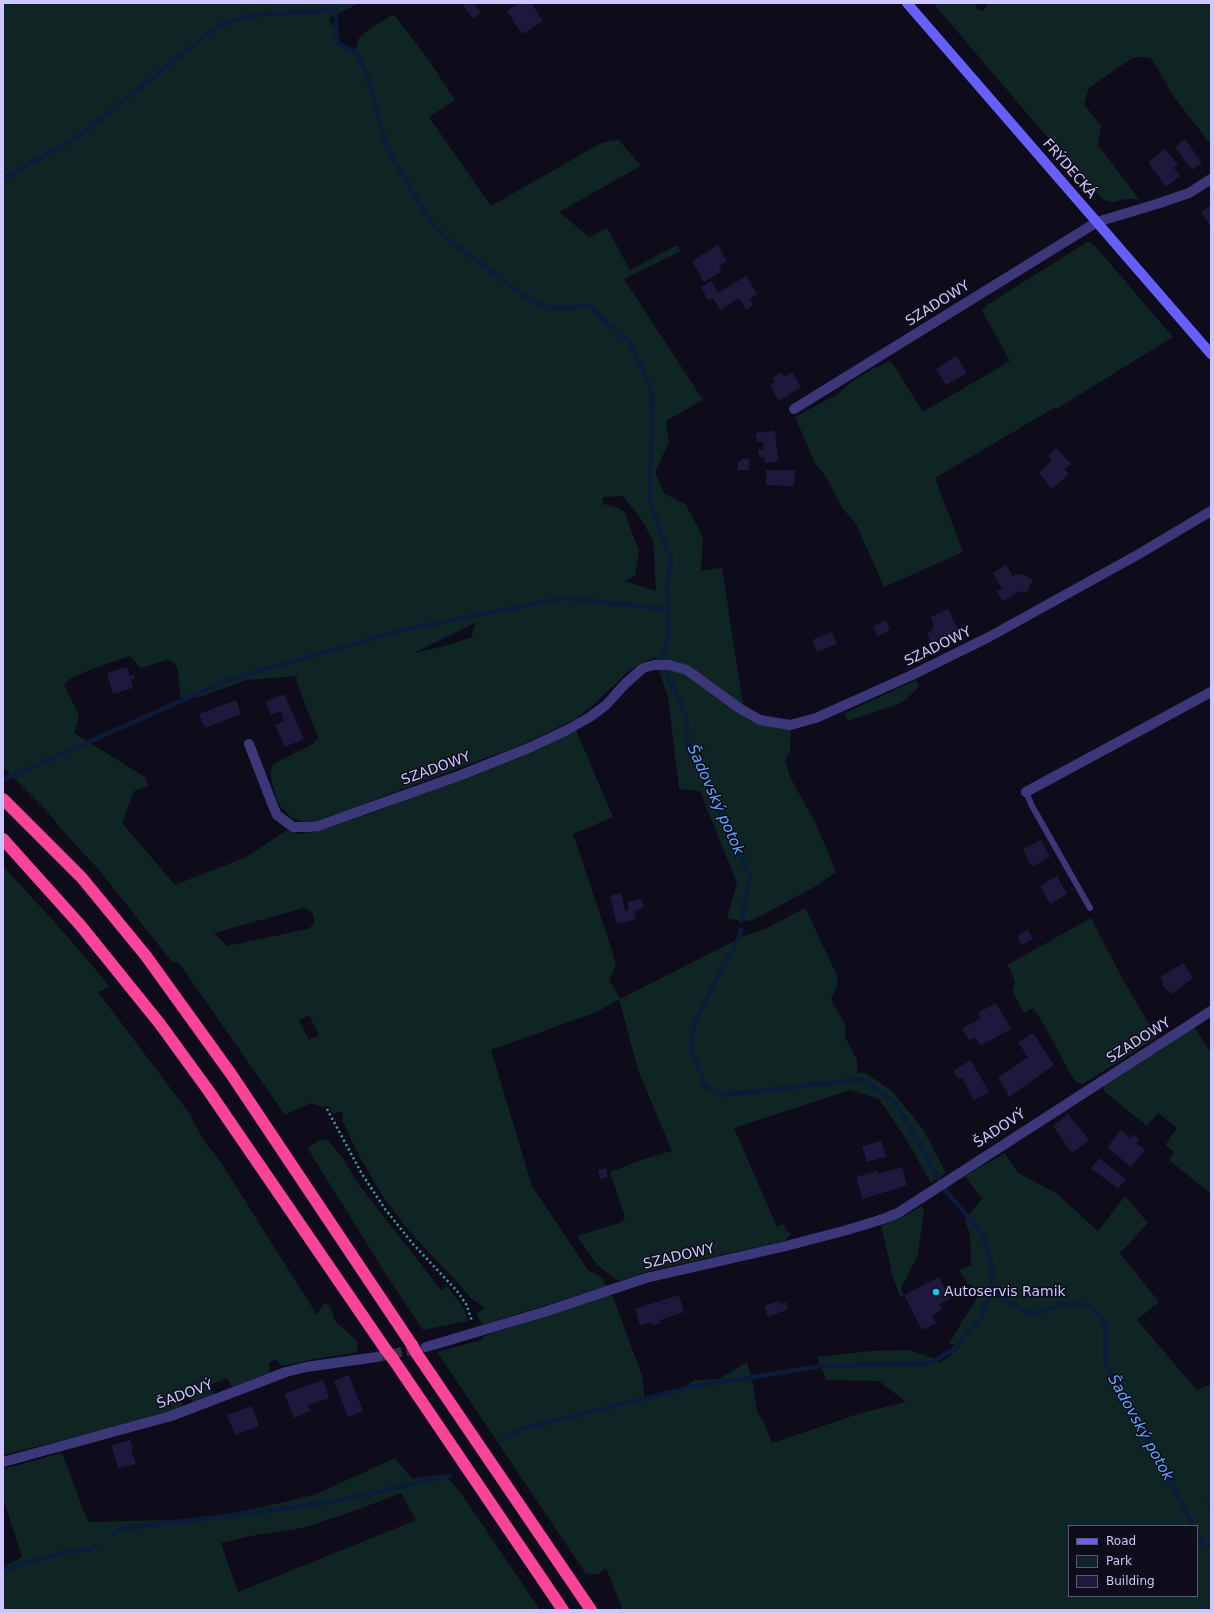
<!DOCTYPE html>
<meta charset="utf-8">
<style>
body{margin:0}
#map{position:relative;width:1214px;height:1613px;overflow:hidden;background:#0e0b1b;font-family:"DejaVu Sans",sans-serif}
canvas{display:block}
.frame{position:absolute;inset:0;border:4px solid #cec6fe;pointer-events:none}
.legend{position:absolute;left:1068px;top:1525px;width:130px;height:72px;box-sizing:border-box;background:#0e0b1b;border:1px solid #5b5676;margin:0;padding:5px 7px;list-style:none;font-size:12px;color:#cec6fe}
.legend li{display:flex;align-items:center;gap:8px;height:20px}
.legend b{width:20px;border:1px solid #5b5676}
</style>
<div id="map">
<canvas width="1214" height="1613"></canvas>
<div class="frame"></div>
<ul class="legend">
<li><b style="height:5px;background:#665ffc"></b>Road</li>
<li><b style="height:11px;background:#0e2524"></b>Park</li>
<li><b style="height:11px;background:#20183c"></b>Building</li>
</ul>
</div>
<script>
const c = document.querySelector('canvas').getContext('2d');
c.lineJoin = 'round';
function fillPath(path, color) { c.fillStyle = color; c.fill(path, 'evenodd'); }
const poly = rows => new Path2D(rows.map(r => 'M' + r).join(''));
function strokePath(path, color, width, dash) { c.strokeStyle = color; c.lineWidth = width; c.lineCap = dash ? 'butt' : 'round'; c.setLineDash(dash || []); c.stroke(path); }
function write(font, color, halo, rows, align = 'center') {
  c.font = font + ' "DejaVu Sans",sans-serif'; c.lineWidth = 3; c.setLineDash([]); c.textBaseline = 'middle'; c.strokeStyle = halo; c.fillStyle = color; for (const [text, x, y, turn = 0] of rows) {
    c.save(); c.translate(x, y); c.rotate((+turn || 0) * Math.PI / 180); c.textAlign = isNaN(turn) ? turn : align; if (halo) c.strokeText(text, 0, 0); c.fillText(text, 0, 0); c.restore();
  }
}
const green = poly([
 [3,3,359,3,329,18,341,42,354,54,359,38,365,32,392,15,395,16,428,59,455,100,429,117,491,206,601,143,614,140,615,142,616,140,618,139,641,166,559,212,589,237,607,228,630,270,677,245,681,251,624,279,703,400,666,421,669,442,655,472,664,493,686,505,703,537,701,571,722,568,742,699,748,720,791,728,790,751,785,760,790,777,816,824,836,872,816,886,751,921,727,919,737,883,700,791,679,789,668,697,655,658,643,662,629,671,592,706,575,719,526,743,342,812,315,821,305,822,292,818,280,806,276,798,270,773,273,764,313,744,318,738,296,680,298,676,246,680,203,696,181,699,177,667,173,662,167,660,141,668,130,656,92,669,70,679,64,685,78,713,79,719,74,733,145,777,149,786,134,791,122,823,175,885,246,857,287,830,298,834,313,832,369,814,465,778,576,730,613,817,573,834,612,951,616,966,609,979,620,999,742,937,765,929,805,908,835,971,838,984,831,999,845,1024,845,1037,857,1060,857,1073,865,1073,891,1090,923,1129,946,1173,931,1183,906,1139,879,1099,850,1090,734,1128,777,1227,784,1224,786,1230,791,1234,784,1241,649,1271,618,1281,597,1265,577,1236,622,1222,625,1217,610,1172,644,1159,672,1151,638,1070,619,999,597,1012,491,1050,532,1186,588,1270,600,1276,607,1286,482,1325,476,1313,485,1308,471,1298,458,1283,432,1256,405,1226,384,1198,359,1156,342,1120,343,1116,342,1111,334,1114,328,1106,322,1107,311,1103,285,1115,179,963,172,962,99,870,68,837,46,810,3,767],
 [623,496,639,516,653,540,656,591,625,581,635,576,639,551,624,511,616,507,603,504,603,497],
 [477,622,473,629,472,637,445,646,414,653],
 [304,908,309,910,313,914,314,919,314,924,308,929,227,946,214,933],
 [309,1015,319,1035,309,1040,299,1021],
 [933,3,978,3,976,6,978,10,983,11,987,6,986,3,1211,3,1211,145,1172,94,1153,61,1150,58,1142,57,1132,58,1089,88,1084,104,1101,126,1098,145,1139,199,1126,199,1113,202,1104,200,1060,152],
 [1087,242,1091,243,1096,247,1173,337,1058,408,1054,408,935,478,963,552,884,587,856,524,843,509,826,477,815,463,795,417,836,395,849,384,870,370,891,361,923,412,1010,361,982,311,987,305],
 [916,680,919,687,905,700,899,704,848,721,845,713],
 [3,866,68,937,110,987,98,992,189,1113,204,1141,220,1161,317,1315,324,1303,330,1306,335,1321,356,1340,358,1352,315,1359,282,1366,275,1359,269,1363,269,1373,232,1387,227,1378,210,1385,214,1395,193,1403,189,1395,181,1398,183,1407,169,1412,131,1423,3,1455],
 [1091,918,1122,978,1157,1037,1083,1084,1078,1083,1071,1075,1044,1025,1033,1008,1024,1013,1012,991,1015,983,1012,973,1007,965],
 [1194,1027,1211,1053,1211,1194,1169,1160,1174,1152,1165,1145,1177,1128,1158,1113,1147,1126,1104,1091,1104,1086],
 [327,1139,343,1158,356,1181,441,1290,447,1286,464,1309,468,1321,423,1330,387,1276,308,1149,317,1141],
 [1005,1153,1018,1173,1056,1193,1098,1231,1125,1196,1148,1223,1120,1253,1159,1302,1137,1320,1197,1390,1205,1386,1211,1385,1211,1506,1199,1493,1211,1507,1211,1607,1204,1610,623,1610,606,1568,598,1574,586,1574,437,1352,481,1340,484,1336,610,1295,613,1297,643,1378,644,1397,673,1394,695,1380,719,1379,747,1362,754,1388,757,1412,765,1425,772,1443,861,1413,906,1402,879,1381,826,1380,817,1357,870,1351,910,1350,938,1360,940,1363,960,1347,949,1343,981,1291,967,1283,959,1270,971,1265,970,1235,965,1220,982,1199,965,1176],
 [1069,1526,1197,1526,1197,1596,1069,1596],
 [921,1206,924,1211,918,1255,901,1288,904,1295,900,1297,893,1277,881,1226,907,1215],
 [62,1453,88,1522,209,1519,314,1495,395,1458,412,1479,445,1474,463,1496,540,1610,3,1610,3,1567,22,1557,3,1498,3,1469],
 [401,1493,416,1520,238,1592,221,1543,250,1536,303,1528,354,1511]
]);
const stream = poly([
 [335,3,337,42,356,53,367,75,387,148,429,219,446,238,530,300,552,309,589,306,631,344,652,392,650,503,671,559,667,588,669,636,662,657,665,670,686,715,687,743,750,877,741,921],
 [3,179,80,135,219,25,253,15,335,10],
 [3,780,228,680,402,630,564,598,668,609],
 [741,930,739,937,694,1023,691,1047,705,1086,723,1095,864,1079,896,1104,947,1192,983,1235,993,1271,990,1291,1033,1315,1062,1304,1091,1305,1106,1326,1106,1366,1194,1526],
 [500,1441,523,1429,696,1386,822,1366,931,1363,955,1348,982,1317,990,1291],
 [1197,1532,1203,1543,1211,1545],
 [112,1536,120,1529,282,1509,340,1500,450,1476],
 [3,1570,68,1551,87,1550,96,1546]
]);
const building = poly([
 [462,3,474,3,481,13,473,19],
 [519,3,531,3,543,21,522,34,507,11],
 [1185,139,1202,163,1192,170,1175,147],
 [1165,149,1178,165,1174,168,1180,176,1166,187,1148,162],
 [1211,205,1211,227,1201,212],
 [718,245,727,261,719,266,722,271,704,282,692,261],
 [746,276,757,294,750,299,753,306,746,310,739,298,720,310,713,298,708,300,701,287,711,281,718,293],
 [956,356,967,373,946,385,936,369],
 [781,372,784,377,792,372,801,387,779,401,770,386,775,382,772,378],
 [775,431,778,461,765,463,765,457,759,458,758,450,764,449,763,442,757,442,756,433],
 [1056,448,1071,464,1064,469,1069,474,1052,489,1039,473,1052,461,1048,456],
 [742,459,749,459,749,470,738,470,738,463],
 [766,470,795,470,794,486,766,485],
 [1006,565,1013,577,1016,574,1020,576,1021,573,1033,580,1026,593,1021,591,1002,601,997,591,1002,589,993,573],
 [948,609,960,634,933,647,927,633,932,631,934,625,931,617],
 [886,620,890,630,878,636,873,626],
 [832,632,837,644,817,652,812,640],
 [127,667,130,676,134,675,135,678,131,679,133,688,113,694,107,673],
 [284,694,304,739,285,747,275,725,284,721,281,711,271,715,265,702],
 [236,700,241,714,205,728,199,714],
 [1041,840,1050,857,1032,867,1023,849],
 [1057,876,1067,894,1050,904,1040,886],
 [621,893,625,911,629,910,627,902,641,899,644,908,634,911,636,919,617,924,610,896],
 [1028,930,1033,939,1022,945,1017,936],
 [1183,963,1193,978,1171,994,1163,986,1163,982,1160,977],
 [996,1003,1011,1029,982,1045,981,1043,979,1044,975,1037,969,1040,962,1029,981,1018,978,1013],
 [1033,1033,1054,1065,1009,1097,998,1077,1028,1057,1018,1042],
 [971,1060,989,1092,974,1100,962,1078,958,1079,954,1070],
 [1068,1114,1089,1140,1072,1153,1053,1126],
 [1121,1130,1130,1138,1133,1134,1139,1139,1136,1143,1145,1150,1131,1167,1107,1147],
 [881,1141,886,1157,867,1162,862,1146],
 [1099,1158,1126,1179,1118,1189,1091,1168],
 [902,1167,907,1185,863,1199,856,1177,877,1171,878,1174],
 [606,1168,608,1177,600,1179,598,1170],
 [939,1277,950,1299,939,1304,942,1310,932,1316,936,1323,922,1330,904,1295],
 [679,1295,684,1312,660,1320,661,1323,652,1325,651,1322,640,1326,635,1309],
 [779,1301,780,1304,786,1302,788,1309,768,1317,764,1306],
 [349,1375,363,1411,348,1417,334,1381],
 [323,1380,329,1398,308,1405,310,1411,294,1418,284,1394],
 [252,1406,259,1426,235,1435,227,1415],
 [130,1440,133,1450,131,1450,136,1464,118,1468,111,1445]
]);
const streetTunnel = poly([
 [377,1357,422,1348]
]);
const path = poly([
 [327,1109,362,1174,385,1209,413,1244,457,1291,466,1304,472,1321]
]);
const lane = poly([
 [1026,792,1032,806,1090,908]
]);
const street = poly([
 [794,409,1097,222,1160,203,1189,193,1211,179],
 [249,744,273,806,277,815,293,827,309,827,318,826,461,775,531,747,565,731,590,717,606,705,625,684,643,668,654,665,669,665,687,670,739,708,760,720,790,725,816,718,912,675,989,637,1139,554,1211,511],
 [1026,792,1211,692],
 [426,1347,544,1312,646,1278,786,1246,847,1230,883,1219,898,1213,1211,1011],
 [3,1462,171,1416,286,1372,306,1367,377,1357]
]);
const secondary = poly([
 [907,3,1211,354]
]);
const highway = poly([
 [3,799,82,878,146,956,231,1074,412,1345],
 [3,839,81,926,160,1024,208,1090,386,1350],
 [417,1354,591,1610],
 [393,1359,563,1610]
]);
const highwayBridge = poly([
 [412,1345,417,1354],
 [386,1350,393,1359]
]);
const markers = [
 [936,1292,4,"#05d1ec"]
];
const streetNames = [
 ["FRÝDECKÁ",1069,169,49],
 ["SZADOWY",938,304,-32],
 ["SZADOWY",938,647,-26],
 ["SZADOWY",436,769,-20],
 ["SZADOWY",1139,1041,-32],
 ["ŠADOVÝ",1000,1129,-33],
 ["SZADOWY",679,1257,-13],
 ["ŠADOVÝ",185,1395,-20]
];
const poiNames = [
 ["Autoservis Ramik",944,1292]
];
const waterNames = [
 ["Šadovský potok",715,800,66],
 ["Šadovský potok",1140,1428,61]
];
fillPath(green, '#0e2524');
strokePath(stream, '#0b1c3a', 4.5);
fillPath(building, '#20183c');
strokePath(streetTunnel, '#343048', 10, [10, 5]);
strokePath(path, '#2eaaa4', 2.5, [2, 3]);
strokePath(lane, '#3b3779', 6);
strokePath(street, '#3b3779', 10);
strokePath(secondary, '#665ffc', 10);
strokePath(highway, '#fb4499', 12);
strokePath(highwayBridge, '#fb4499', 12);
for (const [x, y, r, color] of markers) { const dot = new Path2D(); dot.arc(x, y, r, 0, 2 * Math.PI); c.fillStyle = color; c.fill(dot); strokePath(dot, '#0e0b1b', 1.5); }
write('14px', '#cec6fe', '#0e0b1b', streetNames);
write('14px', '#cec6fe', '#0e0b1b', poiNames, 'left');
write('italic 15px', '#57acfc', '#0e0b1b', waterNames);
</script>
